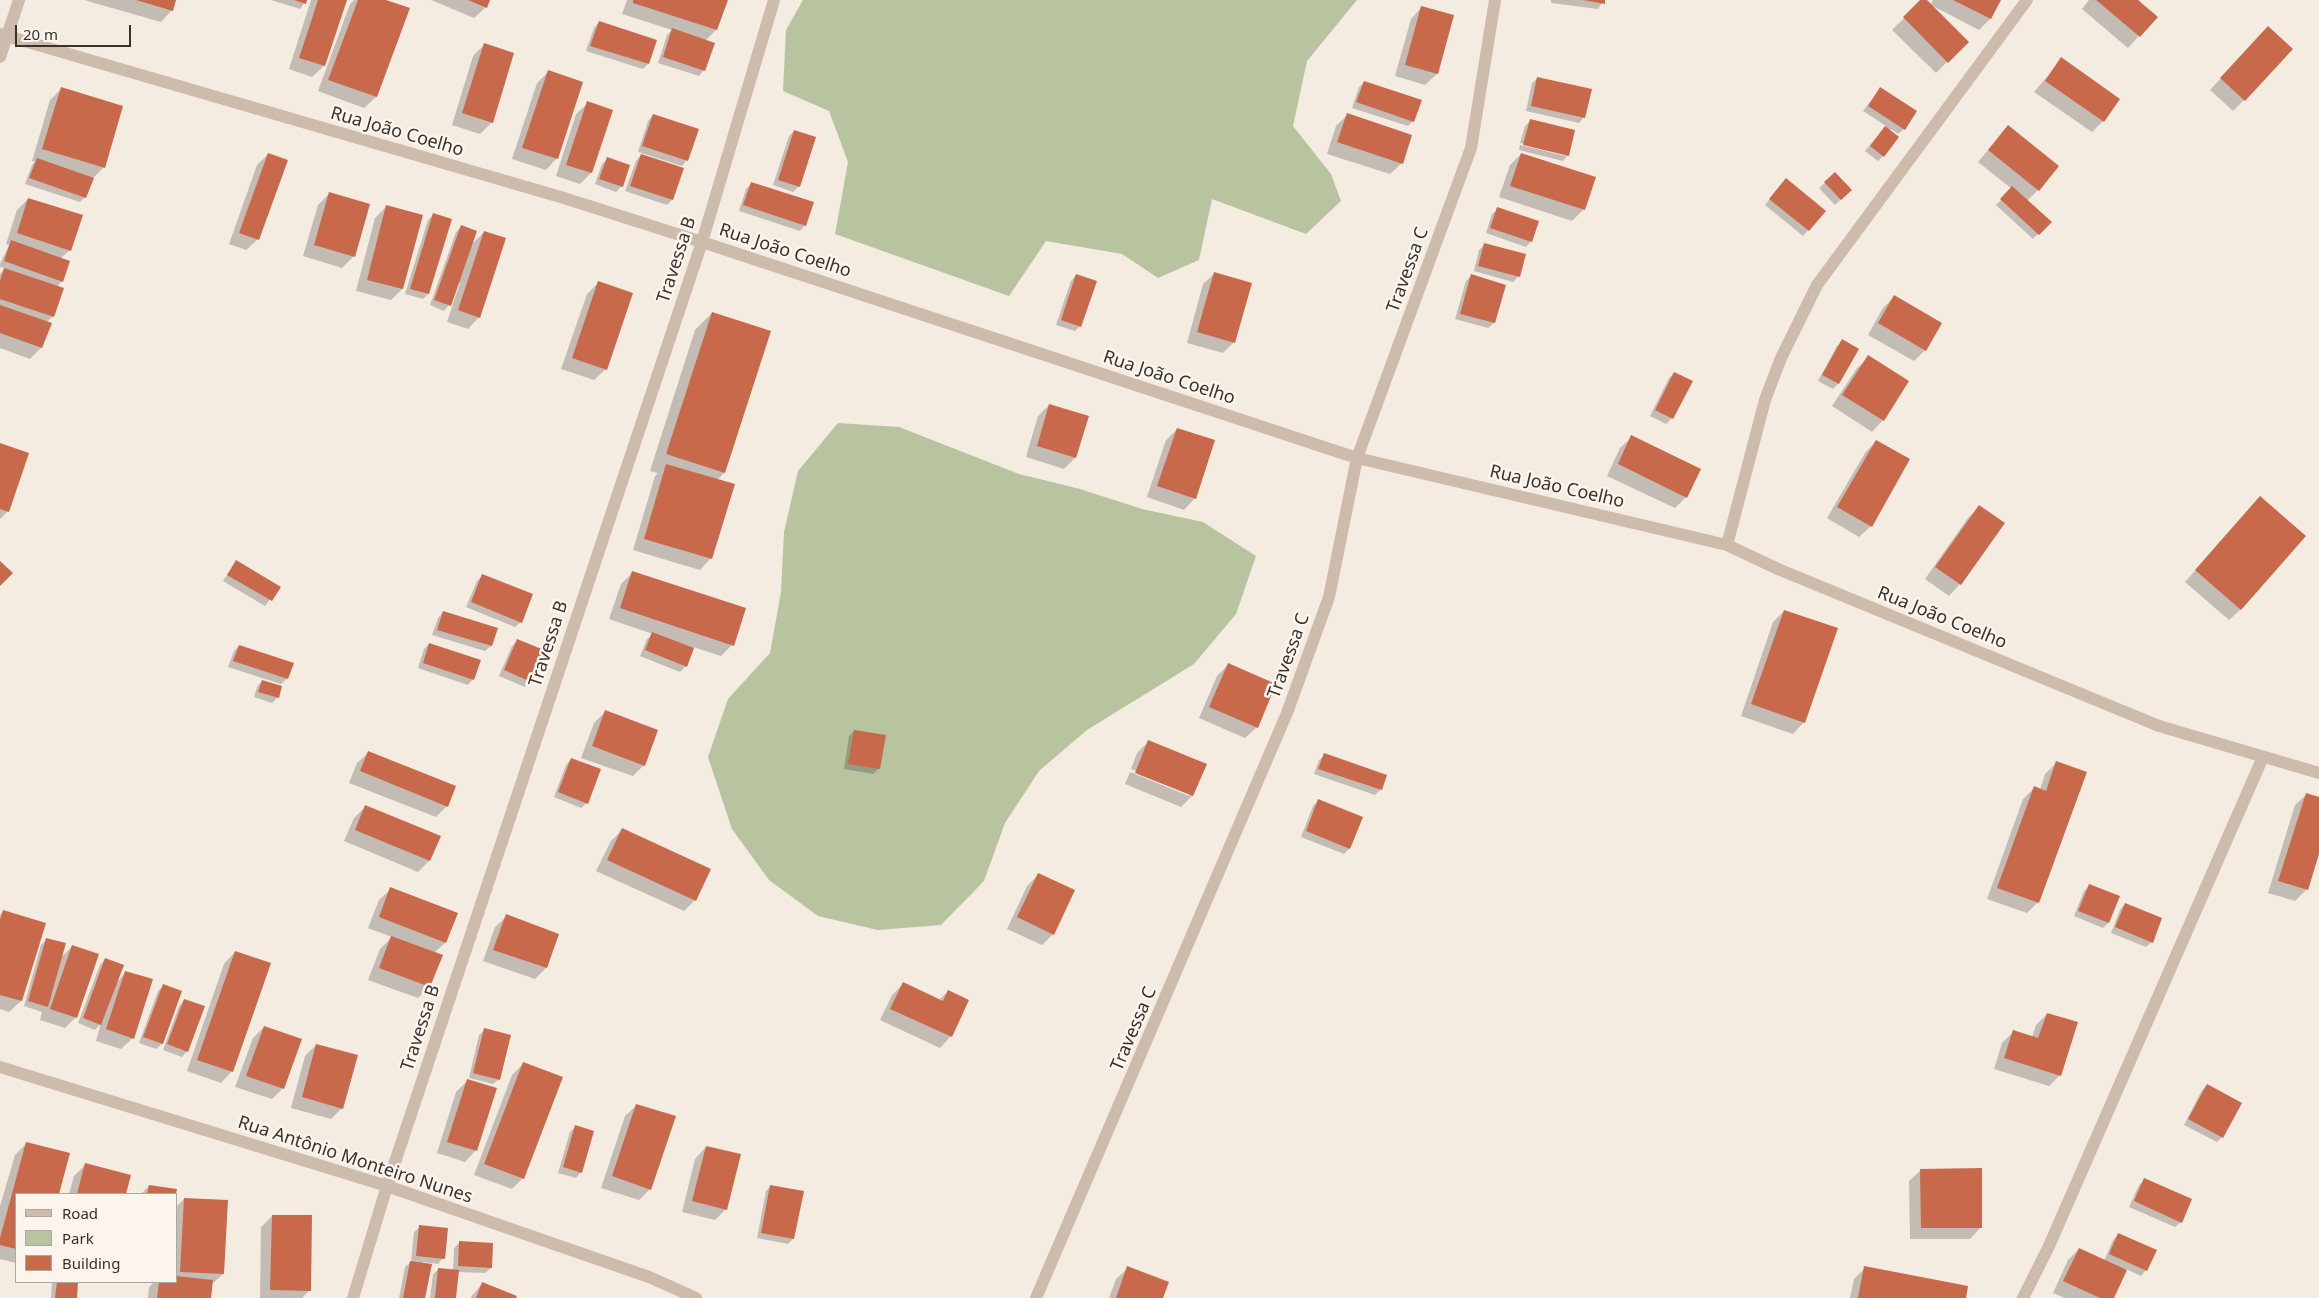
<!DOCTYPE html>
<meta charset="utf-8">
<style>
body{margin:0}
#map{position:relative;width:2319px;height:1298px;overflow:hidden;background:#f4ebe1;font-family:"Noto Sans",sans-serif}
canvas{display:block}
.legend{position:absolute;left:15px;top:1193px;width:162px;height:90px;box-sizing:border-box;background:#fbf5ee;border:1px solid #aea6a0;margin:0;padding:6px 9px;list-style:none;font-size:15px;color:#3b302b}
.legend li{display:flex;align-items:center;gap:10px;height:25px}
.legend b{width:25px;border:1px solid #aea6a0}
.scale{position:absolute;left:15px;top:25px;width:116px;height:22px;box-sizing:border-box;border:2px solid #3b302b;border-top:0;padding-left:6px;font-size:15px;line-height:18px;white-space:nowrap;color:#3b302b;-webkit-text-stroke:4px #fbf5ee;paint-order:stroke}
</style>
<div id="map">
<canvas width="2319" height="1298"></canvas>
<ul class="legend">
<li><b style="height:6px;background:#cdbbac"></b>Road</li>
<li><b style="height:14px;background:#b8c4a0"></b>Park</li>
<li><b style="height:14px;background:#c8694b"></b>Building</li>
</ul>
<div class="scale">20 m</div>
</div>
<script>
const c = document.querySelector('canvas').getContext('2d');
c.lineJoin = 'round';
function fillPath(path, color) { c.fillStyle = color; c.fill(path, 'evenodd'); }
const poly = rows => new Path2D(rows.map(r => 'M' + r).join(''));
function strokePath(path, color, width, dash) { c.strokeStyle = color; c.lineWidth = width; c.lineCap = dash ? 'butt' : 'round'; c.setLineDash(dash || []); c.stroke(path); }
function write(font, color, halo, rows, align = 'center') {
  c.font = font + ' "Noto Sans",sans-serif'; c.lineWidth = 5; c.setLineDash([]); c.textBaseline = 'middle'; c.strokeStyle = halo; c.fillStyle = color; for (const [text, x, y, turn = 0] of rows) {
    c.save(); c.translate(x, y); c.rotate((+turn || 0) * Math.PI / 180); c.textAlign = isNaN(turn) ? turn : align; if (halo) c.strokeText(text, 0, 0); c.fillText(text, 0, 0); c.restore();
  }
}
const green = poly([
 [803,0,1357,0,1307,61,1293,126,1331,174,1341,201,1306,234,1212,199,1199,260,1158,278,1122,254,1046,241,1009,296,835,234,848,162,829,111,783,91,786,30],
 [838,423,899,427,1019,474,1080,489,1142,509,1203,522,1256,556,1236,614,1194,664,1087,730,1039,771,1005,823,984,881,941,925,878,930,818,916,769,880,732,829,708,757,728,699,770,653,781,592,784,532,798,471]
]);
const shadow = poly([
 [84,0,175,0,172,10,161,22],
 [271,0,306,0,300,9],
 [311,0,345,0,324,66,312,77,289,69],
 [354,0,382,0,408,9,376,97,364,108,318,91,350,4],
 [431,0,489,0,486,7,474,18],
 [627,0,726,0,716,30,705,41,704,70,699,76,658,63,667,35,672,30,622,14],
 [1551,0,1604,0,1598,9,1551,3],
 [1922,0,1930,6,1933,0,2000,0,1990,19,1979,30,1931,5,1967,42,1936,73,1892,30],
 [2089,0,2136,0,2156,17,2128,48,2082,9],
 [1422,7,1437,74,1425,85,1395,76,1411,19],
 [599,22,656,41,648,64,643,69,586,51,594,28],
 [2257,39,2244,100,2233,111,2210,90],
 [484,45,492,122,480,134,452,125,473,56],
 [2062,59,2103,121,2092,132,2034,92],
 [548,72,557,158,546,170,512,159,537,83],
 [1538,78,1584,117,1579,123,1526,111,1532,83],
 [1364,82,1413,121,1408,126,1352,108,1359,87],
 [62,88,104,167,92,179,85,197,80,202,25,184,32,165,35,162,32,161,50,100],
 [1880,89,1904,129,1898,134,1891,129,1883,156,1878,161,1865,151,1886,126,1863,111],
 [588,103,591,173,580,184,556,176,576,114],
 [653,115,687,160,682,166,638,152,648,121],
 [1347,115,1402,163,1390,174,1327,154,1336,126],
 [1530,121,1568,155,1563,161,1519,150,1520,145,1566,156,1566,154,1520,143,1525,126],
 [2008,127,2038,190,2027,201,2050,222,2033,239,1996,205,2012,189,1978,162],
 [794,131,799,186,793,192,773,185,789,136],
 [268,154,258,239,246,250,229,244,257,165],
 [1521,154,1584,209,1572,221,1499,197,1510,165],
 [641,155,672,200,667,205,625,191,636,161],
 [607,159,622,186,616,192,595,184,602,164],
 [1835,174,1850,190,1835,205,1819,188],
 [751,184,805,225,800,231,739,211,746,189],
 [1781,185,1824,211,1803,236,1765,205],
 [330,193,354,256,342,268,303,256,318,205],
 [28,199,70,250,60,259,62,281,57,287,53,316,46,323,41,348,30,359,0,348,0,274,5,268,0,267,0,264,9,245,6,244,17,210],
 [386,207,402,289,391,300,356,291,375,218],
 [1498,209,1531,241,1526,247,1486,233,1492,214],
 [433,215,428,294,423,299,405,294,428,220],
 [461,227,471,245,484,232,479,317,468,329,447,322,460,283,457,283,449,305,444,311,430,305,456,232],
 [1485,244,1519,276,1513,282,1474,271,1479,250],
 [1215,273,1234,342,1223,353,1187,343,1203,284],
 [1076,275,1080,326,1075,331,1056,325,1071,281],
 [1471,276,1504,286,1494,323,1488,328,1455,319,1466,281],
 [598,283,606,369,594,380,561,369,587,294],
 [1894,297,1925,350,1914,361,1868,335,1883,308],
 [712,313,724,473,717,480,711,558,700,570,633,550,655,476,658,473,650,471,695,330],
 [1843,341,1858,350,1838,384,1833,389,1818,381,1837,346],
 [1869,357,1907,382,1883,420,1872,432,1832,406,1857,368],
 [1674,373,1691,382,1672,418,1666,424,1650,416,1669,378],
 [1049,405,1088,417,1075,458,1064,469,1026,457,1038,416],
 [1177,429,1195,498,1184,510,1147,497,1166,440],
 [1632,437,1686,497,1675,508,1607,476,1620,448],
 [1876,441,1871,526,1859,537,1827,518,1865,453],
 [0,445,8,511,0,519],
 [2260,498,2241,609,2229,620,2185,582],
 [1979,507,2003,523,1960,584,1949,596,1925,579,1968,518],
 [236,562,279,587,265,606,223,581],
 [632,573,732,645,721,656,693,647,686,666,680,672,640,656,647,639,653,634,609,619,621,584],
 [483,575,521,622,515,627,466,607,477,581],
 [1784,611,1804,722,1793,734,1741,716,1773,622],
 [443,612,496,629,491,646,485,651,432,635,438,618],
 [517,641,530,681,525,687,499,676,512,646],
 [429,644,473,679,468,685,418,668,424,649],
 [239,646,287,679,281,684,228,667,234,651],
 [1228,665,1257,727,1245,738,1199,718,1217,676],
 [262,681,278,697,272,703,254,697,257,687],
 [605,712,644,765,633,776,581,758,594,723],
 [854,731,879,768,873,774,844,769,849,736],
 [1148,742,1192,796,1181,807,1125,784,1130,772,1189,796,1189,793,1131,769,1137,753],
 [369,752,447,806,436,817,349,783,357,763],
 [1325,755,1381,789,1375,795,1314,774,1319,760],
 [571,759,587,803,581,808,554,797,566,765],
 [2057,762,2038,902,2027,913,1987,899,2023,799,2034,788,2040,790,2045,774],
 [2307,794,2319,798,2319,850,2306,890,2295,901,2268,893,2295,805],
 [1319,800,1349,849,1344,854,1301,837,1313,806],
 [365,807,439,837,429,861,418,872,344,841,354,818],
 [622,830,695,900,684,911,596,871,611,841],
 [1038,875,1053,934,1042,945,1007,929,1027,886],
 [2090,885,2108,923,2103,928,2074,916,2084,891],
 [391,889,445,943,434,953,429,986,418,998,368,980,380,949,392,937,368,928,379,900],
 [2125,904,2152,942,2146,947,2111,933,2120,910],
 [3,912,21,1001,9,1012,0,1009,0,915],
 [507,916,558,934,546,968,535,979,483,961,495,927],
 [47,939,60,958,72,947,76,1017,65,1028,40,1020,42,1012,24,1006,41,945],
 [235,952,232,1071,221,1083,187,1071,224,964],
 [105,959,117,982,126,972,133,1038,121,1049,96,1041,101,1023,95,1030,78,1023,100,965],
 [904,983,939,1000,948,991,968,1000,951,1036,940,1048,880,1020,892,995],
 [163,986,181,992,162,1044,156,1049,139,1043,158,991],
 [184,1001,187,1051,182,1057,163,1050,179,1006],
 [2047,1014,2060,1075,2049,1086,1994,1069,2002,1043,2013,1032,2032,1037,2036,1025],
 [264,1027,283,1088,272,1099,235,1087,253,1038],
 [485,1030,499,1079,493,1084,469,1078,479,1035],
 [316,1045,342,1108,331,1119,291,1108,305,1056],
 [523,1064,523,1178,512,1189,474,1175,512,1075],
 [468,1080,476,1150,465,1162,437,1153,456,1092],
 [2207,1085,2222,1137,2217,1142,2184,1125,2202,1090],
 [637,1105,650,1189,639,1200,601,1188,625,1116],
 [575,1127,581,1172,576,1178,558,1173,570,1132],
 [26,1144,68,1154,57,1194,16,1194,16,1263,0,1259,0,1206,15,1155],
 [706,1147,726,1209,715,1220,682,1212,695,1159],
 [85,1165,129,1176,124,1194,69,1194,74,1176],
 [1921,1170,1981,1227,1970,1239,1910,1239,1909,1181],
 [2145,1180,2181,1222,2175,1227,2129,1207,2139,1185],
 [149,1186,175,1190,174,1194,141,1194],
 [771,1186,793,1239,788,1244,757,1238,766,1191],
 [184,1199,223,1274,211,1285,210,1298,148,1298,149,1287,154,1282,176,1282,176,1207],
 [272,1216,310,1290,302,1298,260,1298,261,1227],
 [420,1227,443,1258,438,1264,423,1262,424,1298,399,1298,405,1267,411,1262,414,1232],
 [2119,1234,2146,1270,2141,1276,2126,1269,2112,1298,2065,1298,2053,1293,2068,1260,2079,1249,2104,1261,2113,1240],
 [459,1243,491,1268,485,1273,458,1272,454,1298,430,1298,433,1274,439,1269,453,1271,454,1248],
 [1128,1268,1162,1298,1109,1298,1116,1279],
 [1865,1268,1965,1298,1850,1298,1854,1279],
 [52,1282,77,1282,75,1298,51,1298],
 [483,1283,515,1298,470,1298]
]);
const building = poly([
 [136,0,176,0,173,11],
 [294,0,307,0,306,4],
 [318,0,347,0,325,66,299,58],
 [358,0,386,0,410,8,377,97,328,80],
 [468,0,490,0,487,8],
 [633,0,728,0,717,30,633,3],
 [1583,0,1605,0,1605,4],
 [1920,0,1927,0,1969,42,1948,63,1903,17],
 [1953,0,2001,0,1991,19],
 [2096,0,2138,0,2158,17,2140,37],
 [1421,6,1454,15,1438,74,1405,65],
 [599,21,657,40,649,64,590,46],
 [2268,26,2293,49,2245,101,2220,78],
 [672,28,715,43,705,71,663,57],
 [484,43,514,53,493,123,462,113],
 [2061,57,2120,99,2104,122,2045,81],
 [548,70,583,82,558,159,522,148],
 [1537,77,1592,89,1585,118,1531,106],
 [1364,81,1422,100,1414,122,1356,102],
 [61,87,123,106,105,168,42,149],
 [1880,87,1917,111,1905,130,1868,106],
 [587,101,613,110,592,173,566,165],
 [1347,113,1412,135,1403,164,1337,142],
 [653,114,699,129,688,161,642,146],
 [1530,119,1575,130,1569,156,1523,145],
 [2008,125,2059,166,2039,191,1988,150],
 [1885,126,1899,137,1884,157,1870,146],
 [794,130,816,137,800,187,778,180],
 [268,153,288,160,259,240,239,233],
 [1521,153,1596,177,1585,210,1510,186],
 [641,154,684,168,673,200,630,186],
 [607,157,630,165,623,187,599,179],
 [37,158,94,178,86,198,29,178],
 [1835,172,1852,190,1841,200,1824,182],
 [1786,178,1826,211,1809,231,1769,199],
 [751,182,814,202,806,226,743,205],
 [2012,186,2052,222,2039,235,2000,199],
 [329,192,370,204,355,257,314,245],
 [28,198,83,215,71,251,17,233],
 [386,205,423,215,403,289,367,280],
 [1497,207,1539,221,1532,242,1490,228],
 [433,213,452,219,429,294,410,289],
 [461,225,477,231,451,306,434,300],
 [484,231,506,238,480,318,458,310],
 [11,240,70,261,63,282,4,261],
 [1484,243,1526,254,1520,277,1478,266],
 [4,268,64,288,54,317,0,299,0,281],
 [1214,272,1252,283,1235,343,1197,332],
 [1076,274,1097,281,1081,327,1061,320],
 [1471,274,1506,285,1495,323,1460,314],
 [598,281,633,293,607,370,572,358],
 [1894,295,1942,323,1926,351,1878,323],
 [0,305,52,323,42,348,0,333],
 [712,312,771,331,725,473,666,454],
 [1842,339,1859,349,1839,384,1822,375],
 [1868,355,1909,381,1884,421,1842,395],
 [1674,372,1693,381,1673,419,1655,410],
 [1049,404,1089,416,1076,458,1037,446],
 [1177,428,1215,440,1196,499,1157,486],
 [1631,435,1701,469,1687,498,1618,464],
 [1876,440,1910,459,1872,527,1837,507],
 [0,443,29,453,9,512,0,509],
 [666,464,735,484,712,559,644,539],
 [2260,496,2306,536,2241,610,2195,570],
 [1979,505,2005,523,1961,585,1935,567],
 [236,560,281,587,272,601,227,575],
 [0,561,13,573,0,586],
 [632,571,746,608,734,646,620,608],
 [482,574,533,594,522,623,471,602],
 [1784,610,1838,628,1805,723,1751,704],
 [443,611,498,628,492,646,437,630],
 [652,632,694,648,687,667,645,650],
 [517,639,544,650,531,682,504,670],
 [429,643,481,660,474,680,423,663],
 [239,645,294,663,288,679,233,661],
 [1228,663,1276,684,1258,728,1209,707],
 [262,680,282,686,279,698,258,692],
 [605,710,658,730,645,766,592,746],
 [854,730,886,735,880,769,848,764],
 [1148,740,1207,764,1193,796,1135,773],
 [368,751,456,786,448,807,360,771],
 [1324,753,1387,775,1382,790,1318,769],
 [571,758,601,769,588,804,558,792],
 [2056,761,2087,772,2039,903,1997,888,2034,786,2046,791],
 [2306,793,2319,797,2319,854,2308,890,2278,881],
 [1318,799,1363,817,1350,849,1306,831],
 [365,805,441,836,430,861,355,830],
 [622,828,711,869,696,901,607,860],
 [1038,873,1075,890,1054,935,1017,917],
 [2089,884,2120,896,2109,923,2078,911],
 [390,887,458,913,446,943,379,917],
 [2125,903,2162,918,2153,943,2115,927],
 [3,910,46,923,22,1001,0,995,0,920],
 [506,914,559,934,547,968,493,950],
 [391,936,443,955,430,987,379,968],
 [46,938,66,943,48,1007,28,1001],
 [72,945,99,954,77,1018,50,1009],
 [235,951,271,963,233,1072,197,1060],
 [105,958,124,965,101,1025,83,1018],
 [125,971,153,979,134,1039,106,1029],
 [903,982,943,1001,948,990,969,1000,952,1037,890,1009],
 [163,984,182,991,163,1044,143,1037],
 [184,999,205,1006,188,1052,167,1044],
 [2047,1013,2078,1022,2061,1076,2004,1058,2013,1030,2038,1038],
 [264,1026,302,1039,284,1089,246,1076],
 [484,1028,511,1035,500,1080,473,1073],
 [316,1044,358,1055,343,1109,302,1097],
 [523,1062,563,1077,524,1179,484,1164],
 [467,1079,497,1088,477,1151,447,1142],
 [2207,1084,2242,1103,2223,1138,2188,1119],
 [636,1104,676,1116,651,1190,612,1176],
 [575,1125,594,1131,582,1173,563,1167],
 [26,1142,70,1153,59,1194,16,1194,16,1249,0,1245,0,1238],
 [706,1146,741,1154,727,1210,692,1201],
 [85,1163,131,1175,126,1194,77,1194],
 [1982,1168,1982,1228,1921,1228,1920,1169],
 [2144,1178,2192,1199,2182,1223,2134,1201],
 [149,1185,177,1189,176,1194,147,1194],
 [770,1185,804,1191,794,1239,761,1233],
 [184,1198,228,1200,224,1274,180,1272],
 [272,1215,312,1215,311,1291,270,1290],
 [419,1225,448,1228,445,1259,416,1256],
 [2118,1233,2157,1250,2147,1271,2109,1254],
 [459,1241,493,1243,492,1268,458,1266],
 [2079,1248,2127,1270,2114,1298,2100,1298,2063,1281],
 [410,1261,432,1264,425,1298,403,1298],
 [1127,1266,1169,1282,1163,1298,1116,1298],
 [1864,1266,1968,1286,1966,1298,1858,1298],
 [438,1268,459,1270,456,1298,435,1298],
 [176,1276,213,1280,211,1298,157,1298,159,1282,176,1282],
 [57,1282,78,1282,77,1298,55,1298],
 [482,1282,517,1296,516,1298,476,1298]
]);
const minor = poly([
 [0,34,564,198,702,242,1357,458,1727,545,1778,569,2159,726,2319,773],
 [0,57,19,0],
 [1727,545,1765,400,1781,358,1817,285,2027,0],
 [0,1067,387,1186,649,1277,696,1298],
 [353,1298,387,1186,702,242,774,0],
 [1036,1298,1287,713,1329,597,1357,458,1471,148,1495,0],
 [2023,1298,2049,1246,2263,757]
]);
const streetNames = [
 ["Rua João Coelho",397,132,16],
 ["Rua João Coelho",785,251,18],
 ["Travessa B",677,260,-72],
 ["Travessa C",1408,270,-70],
 ["Rua João Coelho",1169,378,18],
 ["Rua João Coelho",1557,487,13],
 ["Rua João Coelho",1942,618,22],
 ["Travessa B",549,644,-72],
 ["Travessa C",1289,656,-70],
 ["Travessa B",421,1028,-72],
 ["Travessa C",1134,1029,-67],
 ["Rua Antônio Monteiro Nunes",355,1160,18]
];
fillPath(green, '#b8c4a0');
fillPath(shadow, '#0003');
fillPath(building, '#c8694b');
strokePath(minor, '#cdbbac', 12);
write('18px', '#3b302b', '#fbf5ee', streetNames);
</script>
